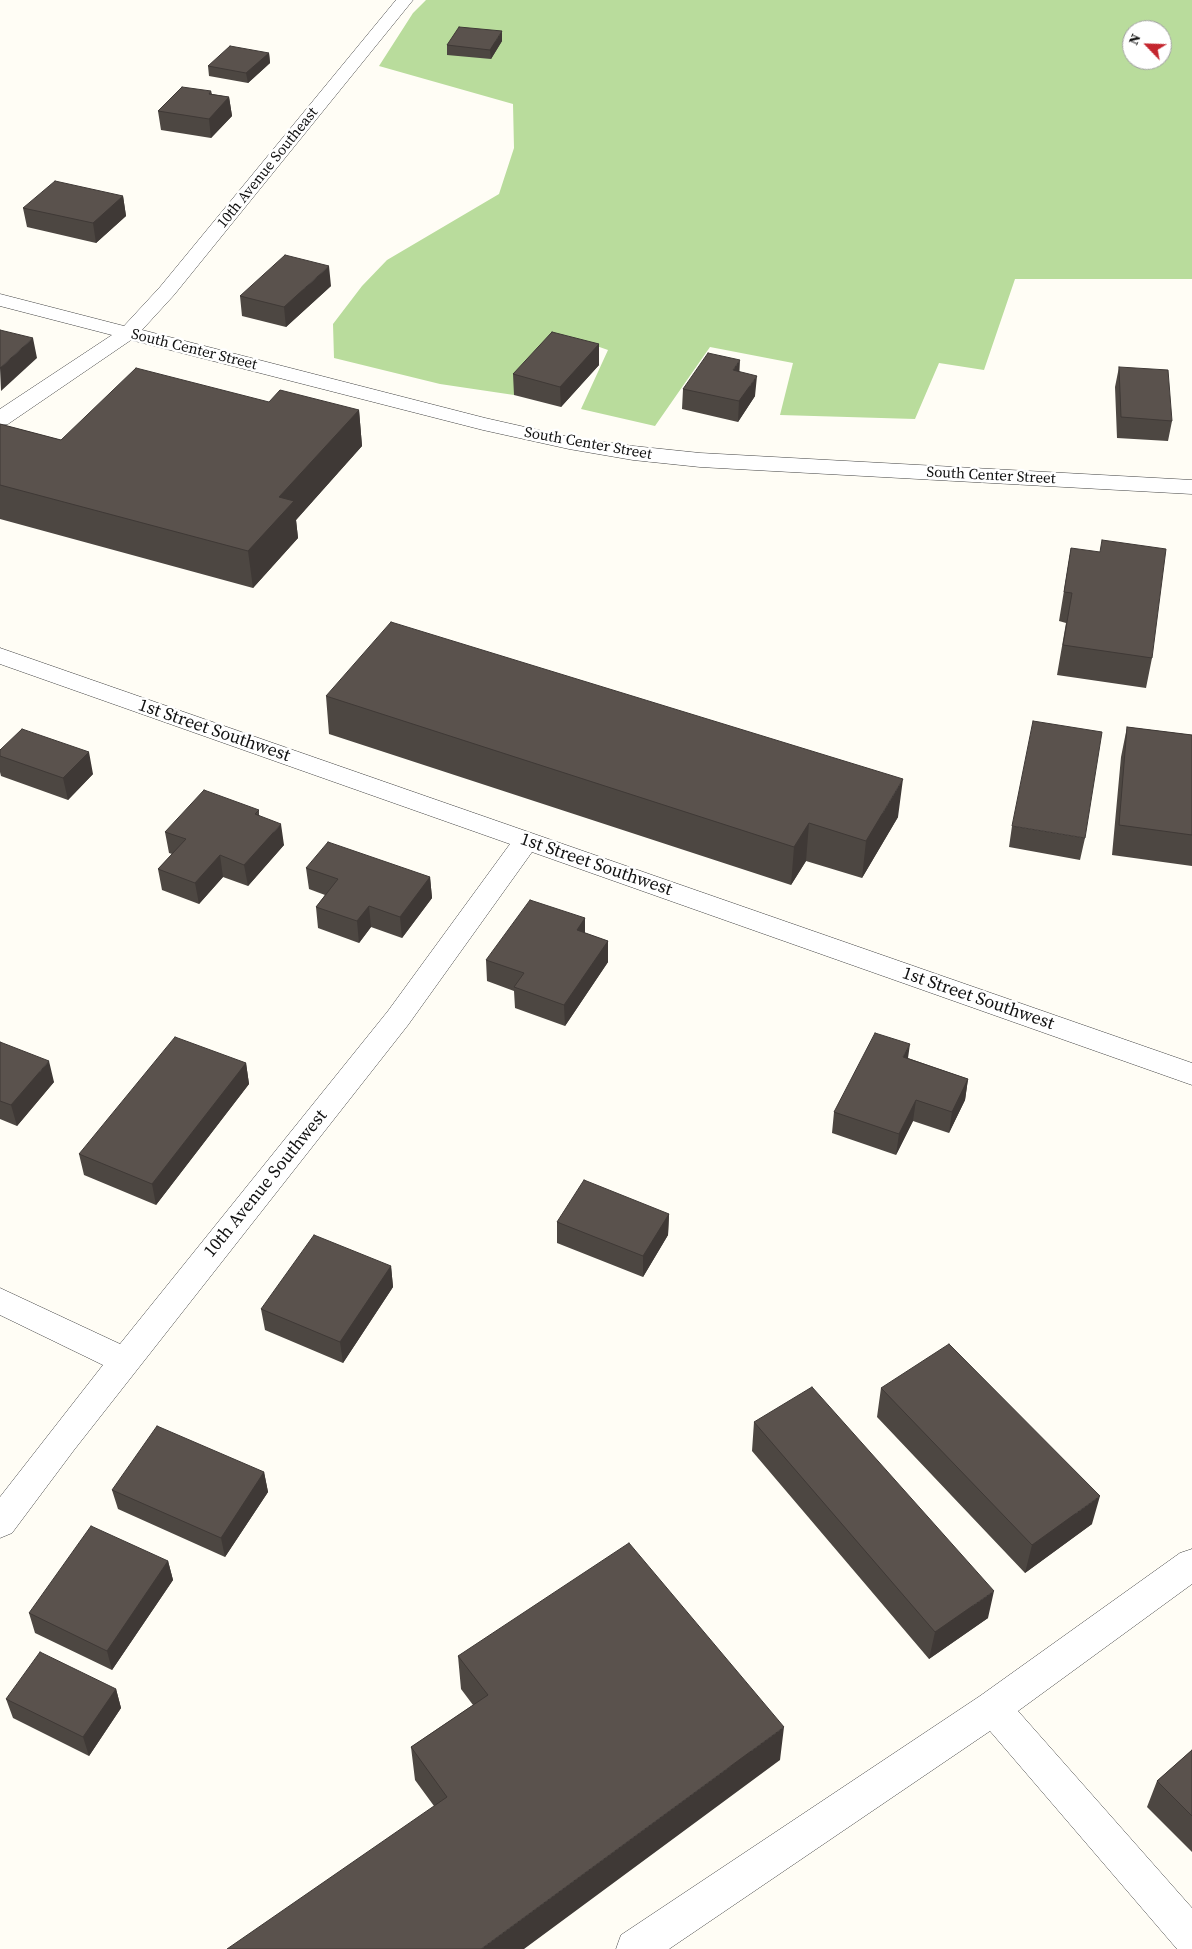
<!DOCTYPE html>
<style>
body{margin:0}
#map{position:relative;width:1192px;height:1949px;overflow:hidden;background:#fffdf5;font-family:"Source Serif 4",serif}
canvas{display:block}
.north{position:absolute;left:1122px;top:20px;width:50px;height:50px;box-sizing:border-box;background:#fff;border:1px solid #a0a0a0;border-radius:50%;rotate:294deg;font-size:14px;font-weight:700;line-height:20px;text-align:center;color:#111}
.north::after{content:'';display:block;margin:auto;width:18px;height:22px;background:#c4262e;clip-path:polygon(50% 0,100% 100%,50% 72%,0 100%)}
</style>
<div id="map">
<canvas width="1192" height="1949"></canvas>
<div class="north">N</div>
</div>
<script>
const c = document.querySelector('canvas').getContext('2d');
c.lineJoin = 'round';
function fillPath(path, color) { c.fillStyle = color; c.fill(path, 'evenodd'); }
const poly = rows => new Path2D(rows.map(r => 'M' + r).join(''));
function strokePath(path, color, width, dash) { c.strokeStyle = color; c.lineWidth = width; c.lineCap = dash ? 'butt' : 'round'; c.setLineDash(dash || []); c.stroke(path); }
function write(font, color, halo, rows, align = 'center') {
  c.font = font + ' "Source Serif 4",serif'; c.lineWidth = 5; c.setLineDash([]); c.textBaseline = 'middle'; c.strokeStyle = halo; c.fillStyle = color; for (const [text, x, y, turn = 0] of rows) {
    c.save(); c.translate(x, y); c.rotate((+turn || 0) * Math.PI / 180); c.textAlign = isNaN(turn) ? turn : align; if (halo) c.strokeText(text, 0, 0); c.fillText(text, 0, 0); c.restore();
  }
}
const forest = poly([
 [426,0,1192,0,1192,279,1015,279,984,370,939,363,915,419,780,415,793,363,710,347,655,426,581,409,608,350,565,335,514,395,440,384,334,358,333,324,362,286,387,260,499,194,514,148,513,104,379,66,413,13],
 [1132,30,1162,30,1162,60,1132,60]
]);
const minor = poly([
 [396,0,413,0,174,295,142,330,485,418,569,437,633,446,700,453,1192,480,1192,494,700,467,633,460,569,449,483,430,131,340,8,424,0,425,0,409,112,335,0,306,0,294,124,326,160,287,396,0],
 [0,648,1192,1063,1192,1085,532,852,408,1025,74,1450,12,1533,0,1538,0,1497,103,1365,0,1315,0,1288,120,1344,388,1011,510,844,0,664,0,648],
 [1192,1549,1192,1584,1018,1711,1192,1908,1192,1949,1177,1949,990,1731,669,1949,616,1949,621,1935,980,1696,1180,1553,1192,1549]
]);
const wall = poly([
 [502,41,491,59,447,55,447,45],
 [269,53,270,63,248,83,209,76,208,66],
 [211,91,212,94,229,97,232,116,211,138,161,130,158,111],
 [123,196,126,216,96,243,27,227,23,208],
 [331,286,286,327,242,316,240,296],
 [599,344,599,365,561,407,514,395,513,374],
 [1119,367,1172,421,1168,441,1117,438,1115,387],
 [739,372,755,396,738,422,682,409,683,389],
 [269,402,359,410,362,446,296,520,298,538,253,588,0,519,0,424,61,440],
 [1071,548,1152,658,1146,688,1057,675,1066,623,1059,621],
 [326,696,898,817,862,878,806,861,791,885,329,734],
 [1127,727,1192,735,1192,866,1112,855,1121,757],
 [0,750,93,774,68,800,1,776,0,772],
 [259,810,259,815,284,845,248,886,223,877,199,904,162,890,158,869,172,854,169,853,165,832],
 [1012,826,1085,838,1080,860,1009,847],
 [306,868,430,877,432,898,402,938,371,927,359,943,318,928,316,907,325,895,309,889],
 [585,918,585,933,608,941,608,962,565,1026,515,1008,514,991,487,981,486,960],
 [0,1042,54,1082,17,1126,0,1119],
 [908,1058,968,1079,965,1100,949,1133,913,1121,896,1155,832,1133,834,1112],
 [246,1063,249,1084,156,1205,84,1175,79,1154],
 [669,1214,668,1235,643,1277,557,1243,557,1222],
 [391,1266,393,1287,343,1363,265,1330,261,1309],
 [881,1388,1092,1524,1025,1573,877,1417],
 [754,1422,988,1618,929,1659,752,1451],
 [264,1472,268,1492,225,1557,118,1509,112,1490],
 [168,1561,173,1580,112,1670,35,1633,29,1613],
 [458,1656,780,1760,434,1806,415,1780,411,1747,473,1705,461,1689],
 [116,1689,121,1708,89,1756,13,1718,6,1699],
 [1192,1750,1192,1852,1147,1807,1157,1781]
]);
const shadedWall = poly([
 [502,31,502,41,491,59,490,50],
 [269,53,270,63,248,83,246,73],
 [229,97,232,116,211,138,209,119],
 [123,196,126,216,96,243,93,223],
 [329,266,331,286,286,327,284,307],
 [33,338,37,358,1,391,0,368],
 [599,344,599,365,561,407,560,387],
 [740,360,739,380,733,370],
 [757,376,755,396,738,422,739,401],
 [359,410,362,446,296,520,298,538,253,588,248,551,279,497],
 [89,752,93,774,68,800,63,778],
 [903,779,898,817,862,878,866,841],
 [809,823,806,861,791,885,794,847],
 [281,824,284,845,248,886,244,865],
 [220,855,223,877,199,904,195,883],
 [430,877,432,898,402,938,400,917],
 [369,906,371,927,359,943,357,921],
 [585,918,585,939,577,930],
 [608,941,608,962,565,1026,564,1005],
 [910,1044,907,1065,903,1057],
 [49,1061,54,1082,17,1126,11,1105],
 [246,1063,249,1084,156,1205,152,1184],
 [968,1079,965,1100,949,1133,952,1112],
 [916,1100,913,1121,896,1155,899,1134],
 [669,1214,668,1235,643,1277,643,1256],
 [391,1266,393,1287,343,1363,340,1342],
 [264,1472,268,1492,225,1557,221,1538],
 [1100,1496,1092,1524,1025,1573,1032,1545],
 [168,1561,173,1580,112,1670,107,1651],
 [994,1591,988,1618,929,1659,935,1632],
 [116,1689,121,1708,89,1756,83,1737],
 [784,1727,780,1760,524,1949,481,1949]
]);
const building = poly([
 [459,27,502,31,490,50,447,45,459,27],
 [230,46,269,53,246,73,208,66,230,46],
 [182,87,211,91,209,94,229,97,209,119,158,111,182,87],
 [55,181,123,196,93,223,23,208,55,181],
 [285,255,329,266,284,307,240,296,285,255],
 [0,330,33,338,0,368,0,330],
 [552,332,599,344,560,387,513,374,552,332],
 [708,353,740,360,733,370,757,376,739,401,683,389,708,353],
 [1119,367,1168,370,1172,421,1121,417,1119,367],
 [136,368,269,402,280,390,359,410,279,497,294,501,248,551,0,485,0,424,61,440,136,368],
 [1102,540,1166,549,1152,658,1063,645,1072,593,1064,592,1071,548,1100,552,1102,540],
 [391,622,903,779,866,841,809,823,794,847,326,696,391,622],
 [1033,721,1102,732,1085,838,1012,826,1033,721],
 [1127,727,1192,735,1192,835,1119,825,1127,727],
 [22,729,89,752,63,778,0,756,0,750,22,729],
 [204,790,259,810,255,814,281,824,244,865,220,855,195,883,158,869,186,839,165,832,204,790],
 [328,842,430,877,400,917,369,906,357,921,316,907,338,879,306,868,328,842],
 [530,900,585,918,577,930,608,941,564,1005,514,987,524,973,486,960,530,900],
 [875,1033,910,1044,903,1057,968,1079,952,1112,916,1100,899,1134,834,1112,875,1033],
 [175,1037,246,1063,152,1184,79,1154,175,1037],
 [0,1042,49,1061,11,1105,0,1101,0,1042],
 [584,1180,669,1214,643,1256,557,1222,584,1180],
 [314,1235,391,1266,340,1342,261,1309,314,1235],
 [949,1344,1100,1496,1032,1545,881,1388,949,1344],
 [812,1387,994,1591,935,1632,754,1422,812,1387],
 [157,1426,264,1472,221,1538,112,1490,157,1426],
 [91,1526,168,1561,107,1651,29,1613,91,1526],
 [629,1543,784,1727,481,1949,227,1949,447,1797,411,1747,488,1695,458,1656,629,1543],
 [40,1652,116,1689,83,1737,6,1699,40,1652],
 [1192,1750,1192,1816,1157,1781,1192,1750]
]);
const farStreetnames = [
 ["10th Avenue Southeast",268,168,-51],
 ["South Center Street",194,350,14],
 ["South Center Street",588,444,10],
 ["South Center Street",991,476,3]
];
const streetNames = [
 ["1st Street Southwest",214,731,19],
 ["1st Street Southwest",596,865,19],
 ["1st Street Southwest",978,999,19],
 ["10th Avenue Southwest",266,1184,-51]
];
fillPath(forest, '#b9dc9c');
strokePath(minor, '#444', 1);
fillPath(minor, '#fff');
fillPath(wall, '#4d4742');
fillPath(shadedWall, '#3f3936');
fillPath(building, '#5a524d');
strokePath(building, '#3f3936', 1);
write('15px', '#111', '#fff', farStreetnames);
write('18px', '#111', '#fff', streetNames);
</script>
